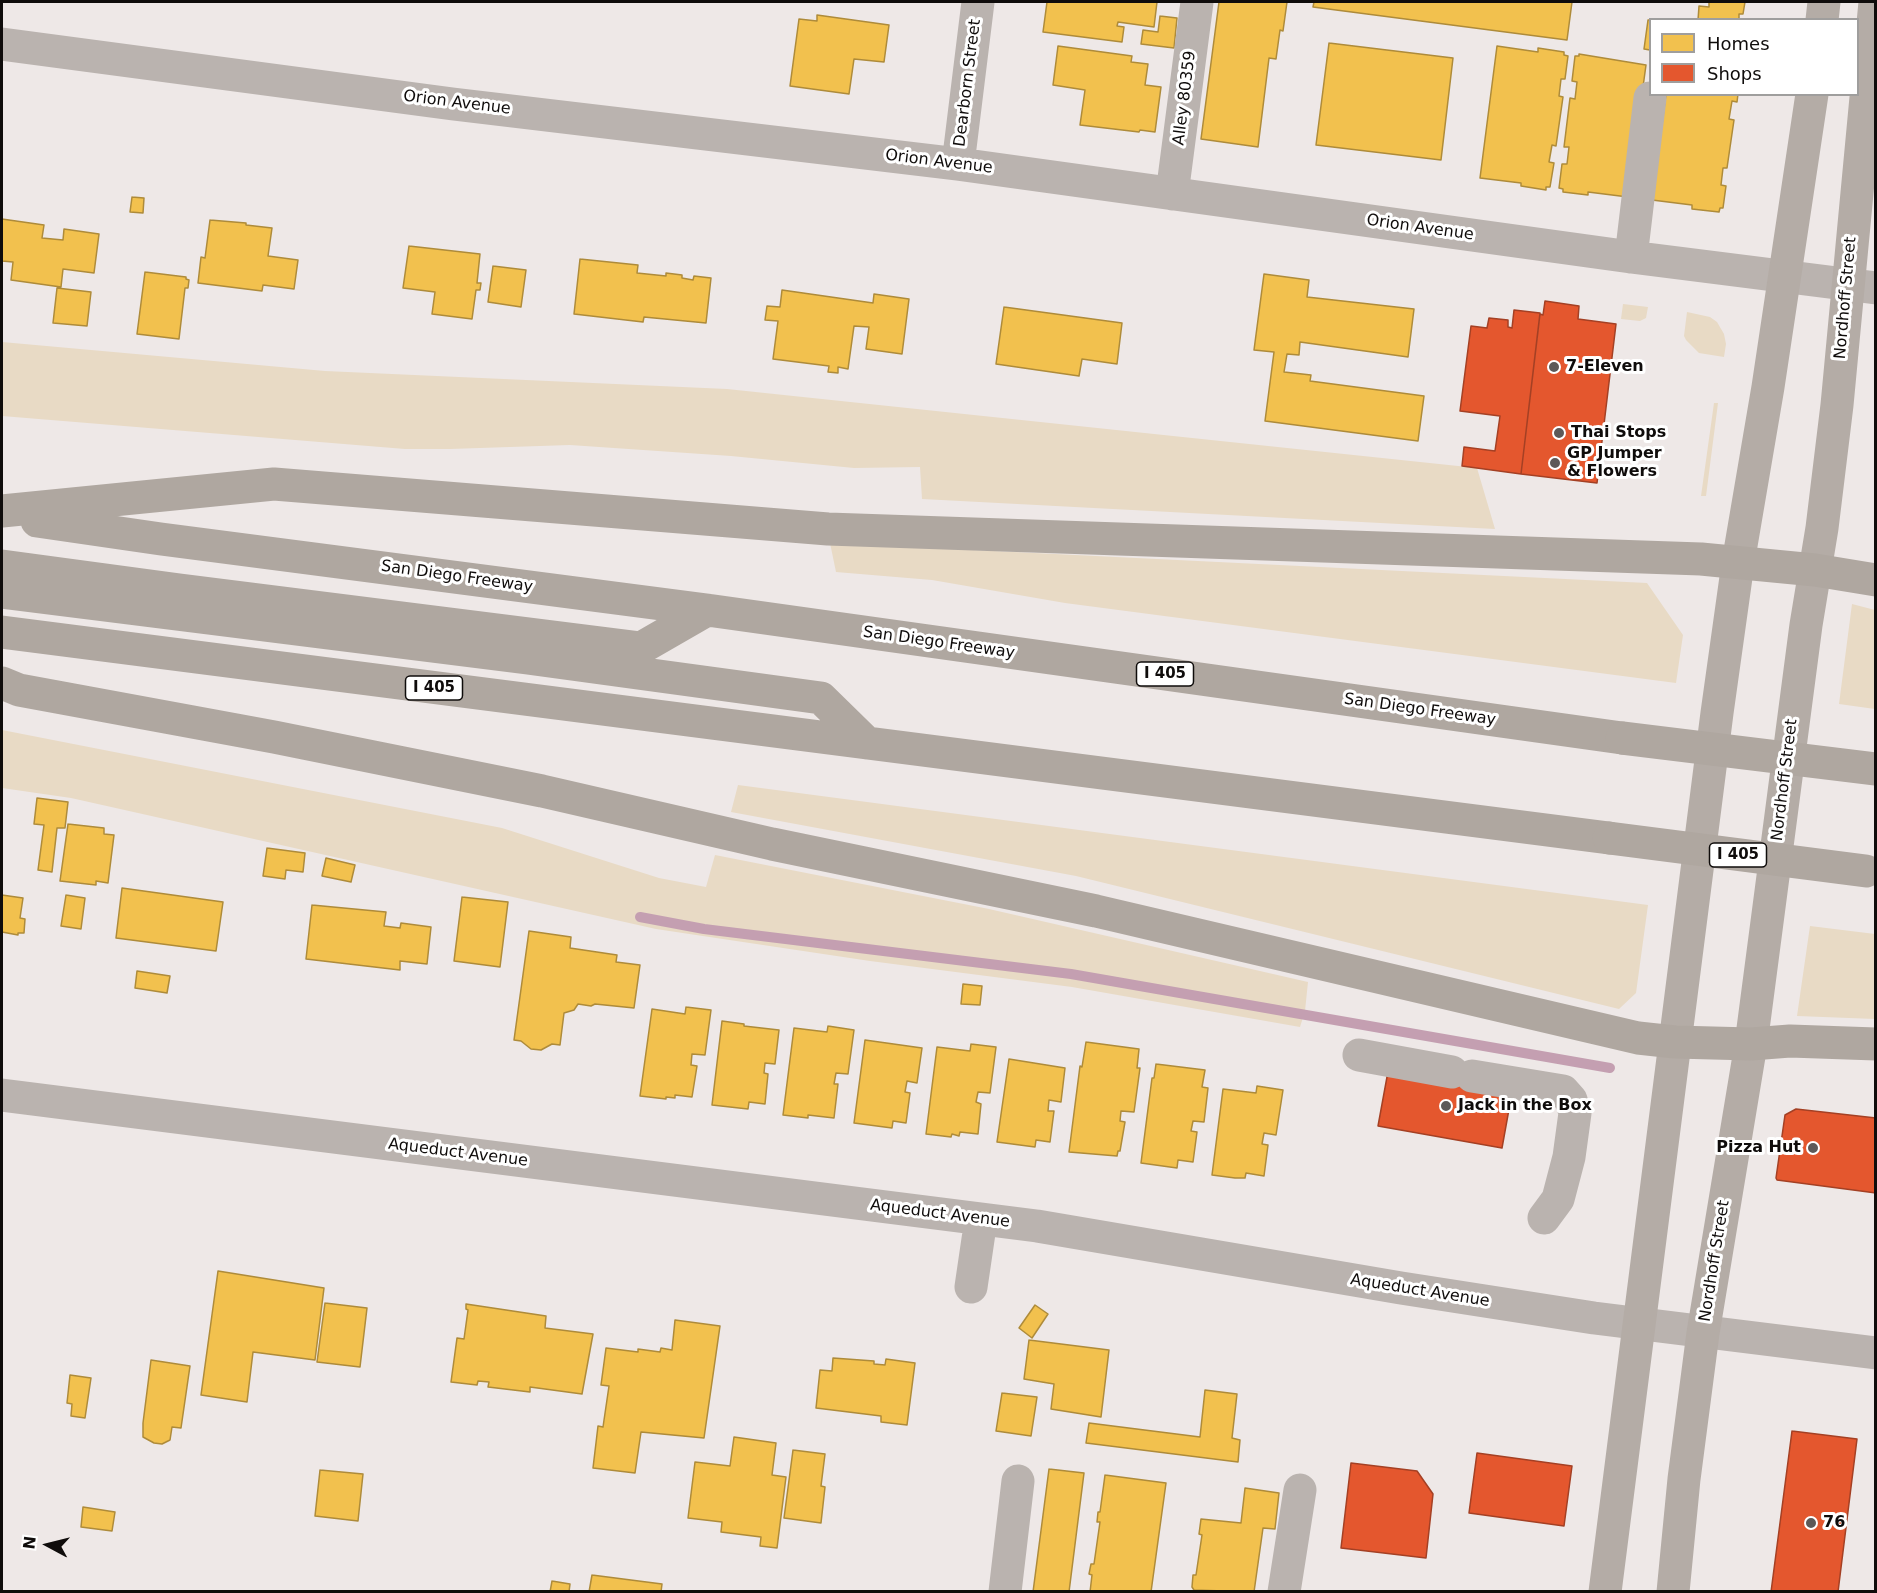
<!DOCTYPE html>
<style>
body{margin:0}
#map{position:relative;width:1877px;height:1593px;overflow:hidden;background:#eee8e7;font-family:"DejaVu Sans",sans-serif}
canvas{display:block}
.frame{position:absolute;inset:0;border:3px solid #0f0c0b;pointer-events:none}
.legend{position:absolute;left:1649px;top:18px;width:210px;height:78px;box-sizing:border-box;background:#fff;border:2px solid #9f9e9d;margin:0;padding:8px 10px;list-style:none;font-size:18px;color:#0f0c0b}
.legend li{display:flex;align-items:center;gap:12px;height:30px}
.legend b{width:30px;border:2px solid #9f9e9d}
.north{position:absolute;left:18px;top:1515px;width:60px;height:60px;-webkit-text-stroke:4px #fff;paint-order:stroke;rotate:277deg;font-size:16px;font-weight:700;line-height:24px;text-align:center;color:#0f0c0b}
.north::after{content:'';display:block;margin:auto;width:21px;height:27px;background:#0f0c0b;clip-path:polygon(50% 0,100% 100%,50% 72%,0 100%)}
</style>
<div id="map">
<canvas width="1877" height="1593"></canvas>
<div class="frame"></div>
<ul class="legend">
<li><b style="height:16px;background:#f2c14e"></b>Homes</li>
<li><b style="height:16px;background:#e4572e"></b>Shops</li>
</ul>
<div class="north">N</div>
</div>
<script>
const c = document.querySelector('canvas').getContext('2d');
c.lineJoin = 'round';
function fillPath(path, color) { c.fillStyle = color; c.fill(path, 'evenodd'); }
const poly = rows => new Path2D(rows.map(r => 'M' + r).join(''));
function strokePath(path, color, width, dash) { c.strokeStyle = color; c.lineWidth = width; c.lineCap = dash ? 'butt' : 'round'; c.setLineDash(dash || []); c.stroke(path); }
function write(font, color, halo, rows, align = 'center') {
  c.font = font + ' "DejaVu Sans",sans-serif'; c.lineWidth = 6; c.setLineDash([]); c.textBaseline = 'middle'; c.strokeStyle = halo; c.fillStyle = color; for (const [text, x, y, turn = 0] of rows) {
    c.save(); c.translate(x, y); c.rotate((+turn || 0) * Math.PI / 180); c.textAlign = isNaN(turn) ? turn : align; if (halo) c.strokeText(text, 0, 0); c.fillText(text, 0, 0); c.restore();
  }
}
const green = poly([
 [1623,304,1648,307,1646,318,1640,321,1621,319],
 [1687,312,1710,317,1717,322,1724,334,1726,344,1724,357,1699,353,1686,340,1684,336],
 [2,342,325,371,727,389,1477,468,1495,529,922,499,920,467,854,468,731,456,570,445,450,449,405,449,2,416],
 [1714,403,1718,403,1706,496,1701,496],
 [830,543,1647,583,1683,635,1676,683,1065,603,932,580,836,572],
 [1852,604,1875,610,1875,709,1839,704],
 [2,730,502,828,659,878,706,887,715,855,989,909,1308,982,1305,1011,1300,1027,1072,987,870,961,656,929,71,798,2,788],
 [738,785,1648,905,1636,993,1619,1009,1076,876,731,812],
 [1810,926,1875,934,1875,1019,1797,1016]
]);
const homes = poly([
 [1047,2,1157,2,1154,27,1118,22,1117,26,1124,27,1122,42,1043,32,1047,2],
 [1219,2,1287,2,1283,31,1280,30,1276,59,1269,58,1258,147,1201,139,1219,2],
 [1314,2,1572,2,1567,40,1313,7,1314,2],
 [1709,2,1745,2,1743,14,1739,14,1739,20,1698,20,1699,6,1709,7,1709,2],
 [817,15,889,25,884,62,854,59,849,94,790,86,799,19,817,21,817,15],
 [1160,16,1177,18,1174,48,1141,44,1143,30,1158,32,1160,16],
 [1648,20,1650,20,1650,50,1644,49,1648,20],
 [1329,43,1453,58,1441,160,1316,145,1329,43],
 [1058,46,1132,56,1131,62,1148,64,1145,85,1161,87,1155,132,1140,130,1139,132,1080,125,1085,90,1053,85,1058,46],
 [1497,46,1538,52,1538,48,1564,52,1564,55,1568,56,1565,79,1561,79,1559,96,1563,97,1556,146,1552,145,1549,162,1554,163,1550,187,1546,187,1546,190,1521,186,1521,183,1480,178,1497,46],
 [1579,54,1646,65,1628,197,1588,192,1588,195,1563,192,1563,189,1559,188,1562,164,1567,164,1569,147,1564,147,1570,98,1575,99,1577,82,1572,81,1575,56,1579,56,1579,54],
 [1666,94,1738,94,1737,102,1732,101,1729,119,1734,120,1727,168,1723,168,1721,185,1726,186,1723,208,1720,208,1719,212,1692,209,1692,205,1652,200,1666,94],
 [132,197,144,198,143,213,130,212,132,197],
 [2,219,44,225,42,238,63,240,64,229,99,234,94,273,63,269,61,287,11,280,13,262,2,261,2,219],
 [210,220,246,223,246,225,272,228,268,256,298,260,294,289,263,285,262,291,198,283,201,257,205,258,210,220],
 [409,246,480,254,477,283,481,283,480,290,476,290,472,319,432,314,435,292,403,288,409,246],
 [580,259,638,265,637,273,666,276,666,273,682,275,682,278,693,280,694,276,711,278,706,323,644,317,643,322,574,314,580,259],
 [493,266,526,270,521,307,488,302,493,266],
 [145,272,186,277,186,279,189,280,188,288,185,288,179,339,137,334,145,272],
 [1264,274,1309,280,1307,297,1414,309,1408,357,1300,342,1299,355,1287,354,1284,372,1311,375,1310,381,1424,396,1418,441,1265,421,1274,352,1254,350,1264,274],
 [57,288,91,292,87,326,53,323,57,288],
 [782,290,873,303,874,294,909,299,902,354,866,349,869,327,854,326,848,369,838,367,838,373,828,372,829,366,773,359,778,321,765,320,767,306,780,307,782,290],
 [1004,307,1122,323,1117,364,1082,359,1079,376,996,364,1004,307],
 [37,798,68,802,65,828,57,828,52,872,38,870,44,825,34,824,37,798],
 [68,824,104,828,104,834,114,835,108,883,96,881,96,885,60,881,68,824],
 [267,848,305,853,303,872,286,870,285,879,263,876,267,848],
 [326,858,355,865,351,882,322,876,326,858],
 [122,888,223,902,216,951,116,938,122,888],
 [2,895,23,898,20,918,25,919,24,933,18,933,18,935,2,932,2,895],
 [66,895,85,898,81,929,61,926,66,895],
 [462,897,508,902,500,967,454,961,462,897],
 [312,905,386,912,384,926,400,928,401,923,431,927,427,964,400,961,400,970,306,959,312,905],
 [529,931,571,937,570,948,617,955,616,962,640,965,634,1008,595,1004,591,1006,578,1004,574,1010,564,1013,560,1045,552,1044,541,1050,531,1049,521,1041,514,1040,529,931],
 [137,971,170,976,167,993,135,988,137,971],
 [963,984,982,986,980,1005,961,1004,963,984],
 [686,1007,711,1010,705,1055,692,1054,691,1065,697,1066,692,1097,675,1095,675,1098,666,1097,666,1099,640,1096,652,1009,685,1014,686,1007],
 [722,1021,744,1024,744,1026,779,1030,775,1064,765,1063,764,1073,768,1074,765,1104,749,1102,748,1109,712,1105,722,1021],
 [828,1026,854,1030,848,1074,836,1073,834,1084,838,1084,834,1118,808,1115,808,1118,783,1115,794,1028,827,1032,828,1026],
 [865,1040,922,1048,917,1083,907,1081,905,1092,910,1093,906,1123,893,1121,892,1128,854,1123,865,1040],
 [1086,1042,1139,1049,1137,1068,1140,1068,1134,1112,1121,1111,1120,1121,1125,1122,1120,1151,1118,1151,1117,1156,1069,1152,1080,1066,1082,1067,1086,1042],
 [971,1044,996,1047,990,1093,978,1092,976,1102,981,1104,978,1134,960,1132,959,1136,952,1134,951,1137,926,1134,937,1047,970,1051,971,1044],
 [1009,1059,1065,1068,1061,1102,1049,1100,1048,1111,1054,1111,1050,1142,1036,1140,1035,1147,997,1142,1009,1059],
 [1156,1064,1205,1070,1202,1087,1208,1088,1204,1122,1193,1121,1191,1131,1197,1132,1193,1162,1178,1160,1177,1168,1141,1163,1152,1078,1154,1078,1156,1064],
 [1257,1086,1283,1090,1276,1135,1264,1133,1262,1144,1268,1145,1264,1176,1246,1173,1245,1178,1235,1178,1212,1175,1223,1089,1256,1093,1257,1086],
 [218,1271,324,1288,315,1360,253,1352,247,1402,201,1395,218,1271],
 [325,1303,367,1308,360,1367,317,1362,325,1303],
 [466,1304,546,1316,545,1328,593,1334,582,1394,530,1387,530,1392,488,1387,489,1382,478,1381,477,1385,451,1382,457,1338,464,1339,468,1310,466,1309,466,1304],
 [1035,1305,1048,1314,1032,1338,1019,1328,1035,1305],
 [675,1320,720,1326,704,1438,641,1432,635,1473,593,1468,598,1426,603,1427,609,1386,601,1385,606,1348,638,1352,638,1349,660,1352,661,1348,672,1350,675,1320],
 [1029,1340,1109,1350,1101,1417,1051,1409,1054,1384,1024,1379,1029,1340],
 [833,1358,874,1361,874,1364,885,1365,886,1359,915,1363,907,1425,881,1422,881,1416,816,1408,820,1370,832,1371,833,1358],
 [151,1360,190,1366,181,1428,172,1427,170,1440,162,1444,154,1443,143,1437,143,1423,151,1360],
 [70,1375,91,1378,85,1418,71,1416,72,1404,67,1403,70,1375],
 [1205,1390,1237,1394,1232,1438,1240,1440,1238,1462,1086,1443,1089,1423,1200,1437,1205,1390],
 [1002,1393,1037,1397,1031,1436,996,1431,1002,1393],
 [734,1437,776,1443,772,1475,786,1477,777,1548,760,1546,761,1537,721,1532,722,1522,688,1518,695,1462,730,1466,734,1437],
 [793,1450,825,1454,821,1486,825,1487,821,1523,784,1518,793,1450],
 [1049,1469,1084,1473,1069,1592,1033,1592,1049,1469],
 [320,1470,363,1474,358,1521,315,1516,320,1470],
 [1105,1475,1166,1483,1151,1592,1090,1592,1092,1575,1089,1574,1091,1564,1094,1564,1100,1522,1097,1522,1098,1512,1100,1512,1105,1475],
 [1245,1488,1279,1493,1275,1529,1263,1528,1254,1592,1194,1590,1192,1587,1193,1575,1196,1575,1202,1535,1199,1534,1201,1519,1241,1523,1245,1488],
 [83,1507,115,1512,112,1531,81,1527,83,1507],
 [592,1575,662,1584,661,1592,589,1592,592,1575],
 [552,1581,570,1584,569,1592,550,1592,552,1581]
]);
const shops = poly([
 [1545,301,1579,306,1578,319,1616,324,1597,483,1521,474,1540,314,1543,315,1545,301],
 [1514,310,1540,313,1521,474,1462,466,1464,447,1495,451,1500,416,1460,411,1471,326,1487,328,1489,318,1508,320,1508,327,1512,328,1514,310],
 [1389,1066,1513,1087,1502,1148,1378,1126,1389,1066],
 [1796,1109,1876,1118,1876,1193,1777,1180,1776,1178,1785,1115,1796,1109],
 [1792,1431,1857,1439,1838,1592,1771,1592,1792,1431],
 [1477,1453,1572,1466,1564,1526,1469,1513,1477,1453],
 [1351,1463,1417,1471,1433,1494,1426,1558,1341,1548,1351,1463]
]);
const stream = poly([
 [640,917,704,929,1071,974,1610,1068]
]);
const minor = poly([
 [2,44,453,104,958,164,1631,257,1876,288],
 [958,164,978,2],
 [1172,194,1197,2],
 [1631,257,1650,98],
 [1359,1055,1452,1072],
 [1472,1076,1563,1091,1571,1100,1575,1113,1569,1157,1558,1199,1544,1218],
 [2,1095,1037,1226,1401,1288,1594,1318,1876,1353],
 [971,1287,981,1219],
 [1005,1592,1018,1481],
 [1284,1592,1300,1490]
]);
const major = poly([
 [1822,20,1824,2],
 [1605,1592,1717,713,1738,563,1768,387,1812,94],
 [1673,1592,1684,1479,1703,1333,1751,1044,1806,625,1822,528,1837,405,1875,2]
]);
const highway = poly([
 [2,511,274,484,828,529,1701,559,1815,570,1876,580],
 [37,521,161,539,707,610,1622,738],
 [2,566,180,590,641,648,707,610],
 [2,592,527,658,821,698,867,743],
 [2,632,1609,838],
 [2,683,19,690,274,737,542,791,772,844,1096,911,1638,1038,1675,1042,1751,1044,1790,1041,1876,1044]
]);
const highwayBridge = poly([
 [1622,738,1876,769],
 [1609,838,1866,871]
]);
const markers = [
 [1554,367,6,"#5d5958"],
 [1559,433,6,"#5d5958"],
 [1555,463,6,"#5d5958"],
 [1446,1106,6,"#5d5958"],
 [1813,1148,6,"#5d5958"],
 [1811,1523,6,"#5d5958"]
];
const shields = [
 [1165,674,57],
 [434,688,57],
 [1738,855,57]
];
const shieldNames = [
 ["I 405",1165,674],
 ["I 405",434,688],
 ["I 405",1738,855]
];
const streetNames = [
 ["Dearborn Street",968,83,-83],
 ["Alley 80359",1185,98,-83],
 ["Orion Avenue",457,103,7],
 ["Orion Avenue",939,162,7],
 ["Orion Avenue",1420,228,8],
 ["Nordhoff Street",1846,298,-85],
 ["San Diego Freeway",457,577,8],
 ["San Diego Freeway",939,643,8],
 ["San Diego Freeway",1420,710,8],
 ["Nordhoff Street",1785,780,-83],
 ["Aqueduct Avenue",458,1153,7],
 ["Aqueduct Avenue",940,1214,7],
 ["Nordhoff Street",1715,1261,-81],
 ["Aqueduct Avenue",1420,1291,9]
];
const poiNames = [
 ["7-Eleven",1566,367],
 ["Thai Stops",1571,433],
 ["GP Jumper",1567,454],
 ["& Flowers",1567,472],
 ["Jack in the Box",1458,1106],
 ["Pizza Hut",1801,1148,"right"],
 ["76",1823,1523]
];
fillPath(green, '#e8dac5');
fillPath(homes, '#f2c14e');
strokePath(homes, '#ae8b3a', 1.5);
fillPath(shops, '#e4572e');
strokePath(shops, '#a44024', 1.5);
strokePath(stream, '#c49fb1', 10);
strokePath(minor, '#bab3af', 33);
strokePath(major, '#b4aca6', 33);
strokePath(highway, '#afa7a0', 33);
strokePath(highwayBridge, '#afa7a0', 33);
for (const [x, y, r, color] of markers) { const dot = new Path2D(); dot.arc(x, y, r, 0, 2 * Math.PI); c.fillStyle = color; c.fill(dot); strokePath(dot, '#fff', 2); }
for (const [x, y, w] of shields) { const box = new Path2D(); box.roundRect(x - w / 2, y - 12, w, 24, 4.5); c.fillStyle = '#fff'; c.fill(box); strokePath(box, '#0f0c0b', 1.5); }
write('bold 15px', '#0f0c0b', null, shieldNames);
write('16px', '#0f0c0b', '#fff', streetNames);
write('bold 16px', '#0f0c0b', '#fff', poiNames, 'left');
</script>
